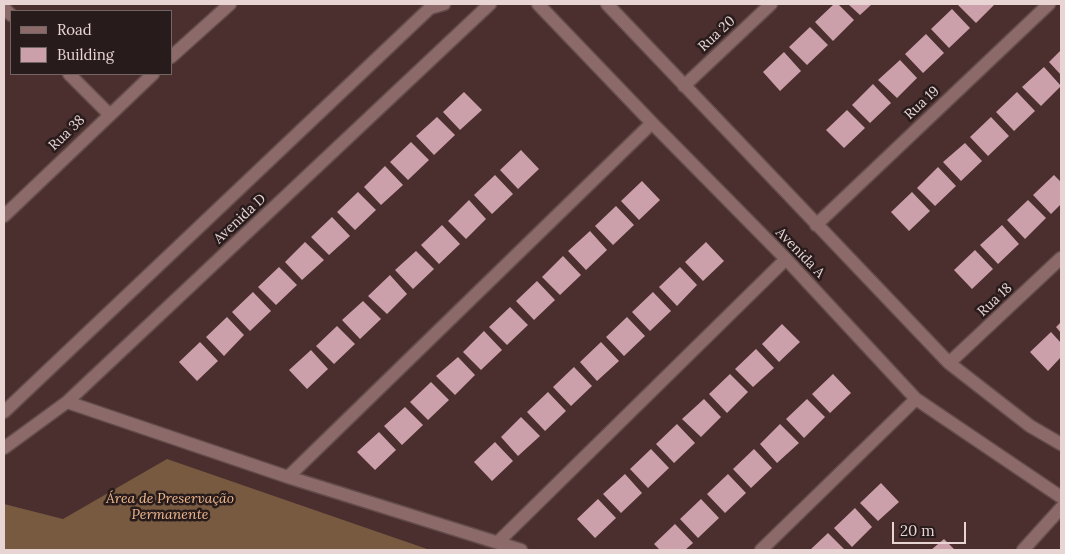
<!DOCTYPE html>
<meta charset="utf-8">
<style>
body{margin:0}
#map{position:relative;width:1065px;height:554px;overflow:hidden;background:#4b2f2e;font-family:Lora,serif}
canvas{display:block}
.frame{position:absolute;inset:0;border:5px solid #e7d4d3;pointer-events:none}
.legend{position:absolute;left:10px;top:10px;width:162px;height:65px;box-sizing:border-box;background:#281b1b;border:1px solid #746565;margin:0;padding:6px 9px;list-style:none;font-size:15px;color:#e7d4d3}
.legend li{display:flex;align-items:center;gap:10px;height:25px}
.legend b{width:25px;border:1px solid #746565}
.scale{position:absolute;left:892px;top:522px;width:74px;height:22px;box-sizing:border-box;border:2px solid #e7d4d3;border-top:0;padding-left:6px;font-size:15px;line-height:18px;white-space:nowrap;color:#e7d4d3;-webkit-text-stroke:4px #281b1b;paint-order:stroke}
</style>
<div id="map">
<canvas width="1065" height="554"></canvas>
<div class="frame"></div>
<ul class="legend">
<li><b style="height:6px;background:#8b6a69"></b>Road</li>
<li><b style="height:14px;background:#cca0ab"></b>Building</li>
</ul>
<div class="scale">20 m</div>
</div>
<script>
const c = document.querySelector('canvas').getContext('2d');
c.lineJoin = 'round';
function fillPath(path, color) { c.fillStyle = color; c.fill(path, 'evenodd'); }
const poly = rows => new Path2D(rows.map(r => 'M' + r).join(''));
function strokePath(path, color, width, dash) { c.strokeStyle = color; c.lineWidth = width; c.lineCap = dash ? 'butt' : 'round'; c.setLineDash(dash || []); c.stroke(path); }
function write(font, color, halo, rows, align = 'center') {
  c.font = font + ' Lora,serif'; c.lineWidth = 5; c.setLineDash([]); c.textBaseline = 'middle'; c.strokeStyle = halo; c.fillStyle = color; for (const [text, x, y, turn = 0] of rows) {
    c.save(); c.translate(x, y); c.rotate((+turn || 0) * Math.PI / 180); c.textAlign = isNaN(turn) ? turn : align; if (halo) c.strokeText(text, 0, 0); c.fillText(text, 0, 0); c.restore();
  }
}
const forest = poly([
 [167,459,430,550,4,550,4,504,63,519]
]);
const building = poly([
 [834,4,838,4,854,20,833,41,815,22],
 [848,4,872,4,860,15],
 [957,4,995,4,976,23],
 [952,9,970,28,949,48,931,29],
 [810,27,828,45,807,65,789,47],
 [926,34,944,53,923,73,905,54],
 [1061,50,1061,75,1049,62],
 [784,52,801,71,780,91,763,72],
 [900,60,917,78,897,98,878,80],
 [1044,67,1061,86,1041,106,1022,87],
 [873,84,891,103,870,123,852,105],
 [464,92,482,110,460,130,443,112],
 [1017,92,1035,111,1014,131,996,112],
 [847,110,865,128,844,148,826,130],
 [437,117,455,135,434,155,416,136],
 [991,117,1009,136,988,156,970,137],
 [411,142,429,160,408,180,390,162],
 [965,143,982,161,961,181,943,162],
 [521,150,539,169,518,189,500,170],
 [385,166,403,185,381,205,364,187],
 [938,167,956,186,935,206,917,188],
 [495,175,513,194,492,214,474,195],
 [1054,175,1061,182,1061,204,1051,214,1033,195],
 [642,181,660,200,639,220,621,201],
 [358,192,376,210,355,230,337,212],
 [912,192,930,211,909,231,891,212],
 [469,200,486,219,466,239,448,221],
 [1028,200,1046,218,1025,239,1007,220],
 [616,206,634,225,613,245,595,226],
 [332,217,350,236,329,255,311,237],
 [442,225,460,244,439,264,421,245],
 [1002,225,1019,244,998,264,980,245],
 [590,231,607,250,586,270,568,251],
 [305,242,324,260,302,280,285,262],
 [706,242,724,261,703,281,685,262],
 [975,250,993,269,972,289,954,270],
 [416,251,434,269,413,289,395,270],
 [563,256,581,275,560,295,542,277],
 [279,267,297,285,276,305,258,287],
 [680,267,697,285,677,306,659,287],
 [390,275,407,294,387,314,368,296],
 [537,281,555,300,534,320,516,301],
 [253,292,271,311,250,331,232,312],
 [653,292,671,311,650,331,632,312],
 [363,301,381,319,360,339,342,320],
 [510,307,528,325,507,345,489,327],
 [227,317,244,335,224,356,206,337],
 [627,317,645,336,624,356,606,337],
 [1061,322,1061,333,1056,327],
 [782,324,800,342,779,362,762,344],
 [337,326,355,344,334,364,316,346],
 [484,331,502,350,481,370,463,352],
 [1051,332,1061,343,1061,357,1048,371,1030,352],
 [200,342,218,361,197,381,179,362],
 [601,342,619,361,597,381,580,362],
 [756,349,774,368,753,387,735,369],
 [311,350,328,369,307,389,289,370],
 [458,357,475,375,455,395,436,376],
 [574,367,592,386,571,406,553,387],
 [730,374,748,392,727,413,709,394],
 [833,374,851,393,830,413,812,394],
 [431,382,449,400,428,420,410,402],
 [548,392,566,411,545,431,527,412],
 [704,399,721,417,701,437,682,419],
 [807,399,825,417,804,438,786,419],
 [405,407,423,425,402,445,384,426],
 [521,417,540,436,518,456,501,437],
 [677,424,695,443,674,463,656,444],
 [780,424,799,443,777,463,760,444],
 [379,432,396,450,375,470,357,452],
 [495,442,513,461,492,481,474,462],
 [651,449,669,468,648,488,630,469],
 [754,449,772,468,751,488,733,469],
 [625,474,642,493,621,513,603,494],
 [728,474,746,493,725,513,707,494],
 [881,483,899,502,878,521,860,503],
 [598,499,616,518,595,538,577,519],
 [701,499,719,518,698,538,680,519],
 [855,508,872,527,852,547,834,528],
 [675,524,693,543,685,550,660,550,654,544],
 [828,533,845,550,810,550],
 [944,539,955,550,931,550]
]);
const minor = poly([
 [538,4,652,123,786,259,916,399,1061,497],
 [607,4,949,363,1030,426,1061,444],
 [4,8,11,15],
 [171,57,230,4],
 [69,74,109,114],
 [684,86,771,4],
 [4,216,153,74],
 [816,225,1049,4],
 [949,363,1061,258],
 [67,402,288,477,521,550],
 [4,412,430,8,444,4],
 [4,448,67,402,490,4],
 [288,477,652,123],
 [498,542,786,259],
 [761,550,916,399],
 [1023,550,1061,508]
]);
const streetNames = [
 ["Rua 20",717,34,-43],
 ["Rua 19",922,103,-43],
 ["Rua 38",67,133,-44],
 ["Avenida D",240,219,-43],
 ["Avenida A",800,253,46],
 ["Rua 18",995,300,-43]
];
const parkNames = [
 ["Área de Preservação",170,499],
 ["Permanente",170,515]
];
fillPath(forest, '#785a41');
fillPath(building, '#cca0ab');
strokePath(minor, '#634c4b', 15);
strokePath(minor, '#8b6a69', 12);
write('14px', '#e7d4d3', '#281b1b', streetNames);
write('italic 14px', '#eeb88d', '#281b1b', parkNames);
</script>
